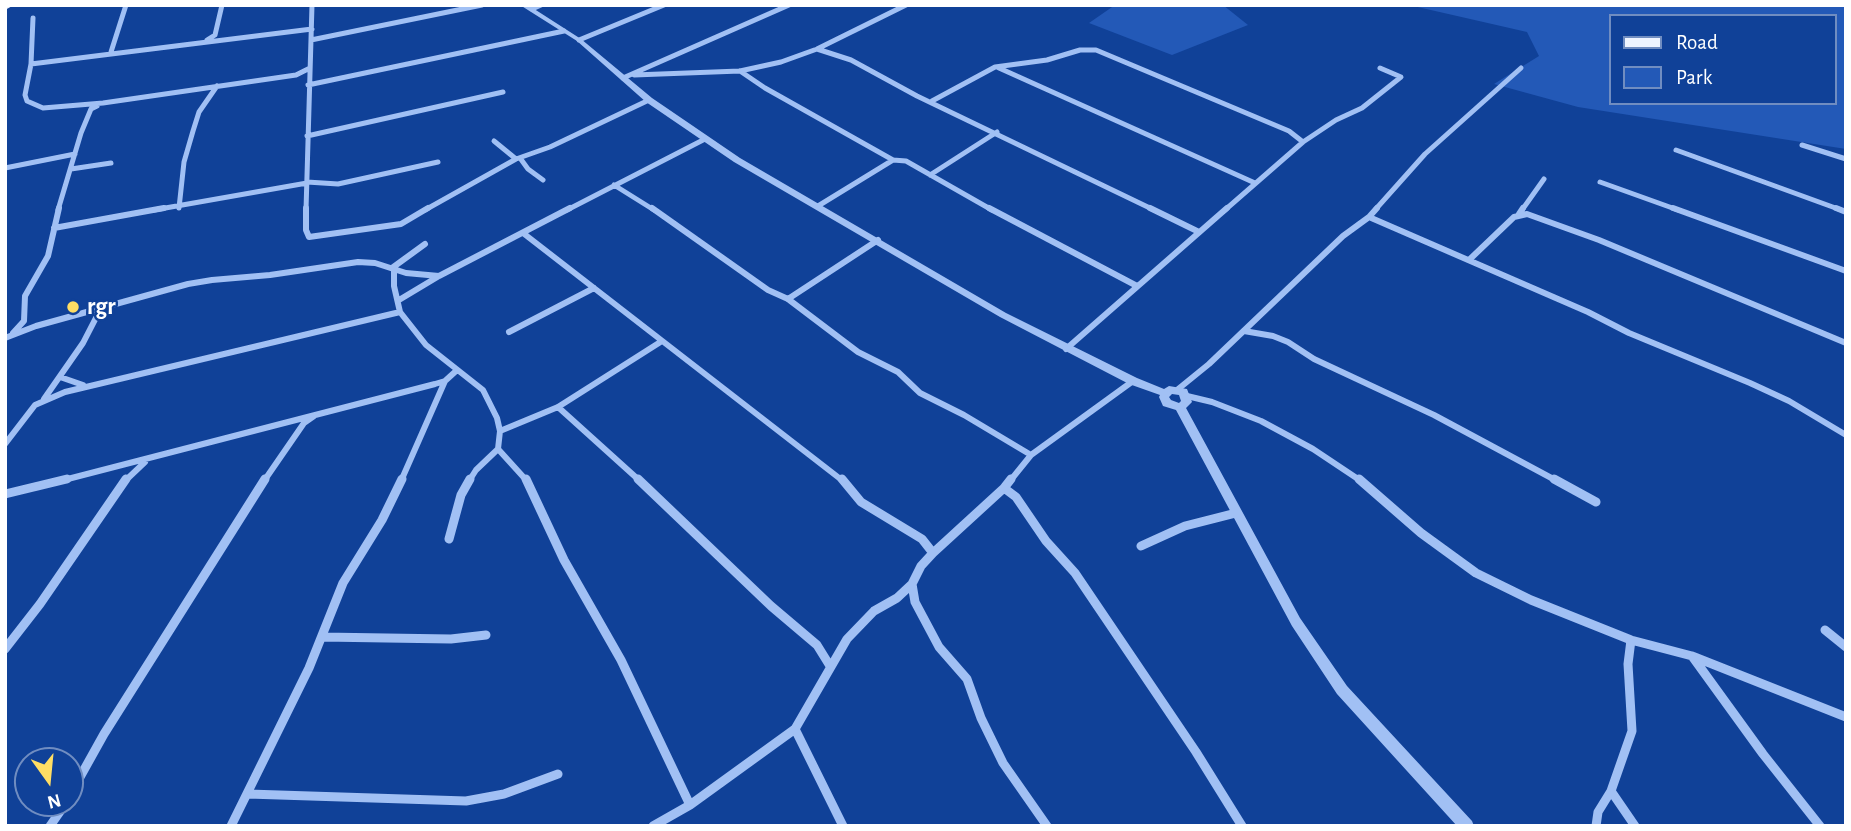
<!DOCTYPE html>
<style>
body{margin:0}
#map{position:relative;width:1851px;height:831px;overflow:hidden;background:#104198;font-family:"Alegreya Sans",sans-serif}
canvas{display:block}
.frame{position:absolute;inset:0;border:7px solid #fff;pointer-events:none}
.legend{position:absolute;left:1609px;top:14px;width:228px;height:91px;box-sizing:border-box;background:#104198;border:2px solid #708dc1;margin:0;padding:9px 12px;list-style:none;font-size:21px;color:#fff}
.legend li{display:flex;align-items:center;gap:14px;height:35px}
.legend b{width:35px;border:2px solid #708dc1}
.north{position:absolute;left:14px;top:747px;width:70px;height:70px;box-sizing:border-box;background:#104198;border:2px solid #708dc1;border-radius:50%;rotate:165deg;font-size:19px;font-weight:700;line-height:28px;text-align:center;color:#fff}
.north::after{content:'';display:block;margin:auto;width:24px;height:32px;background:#ffde64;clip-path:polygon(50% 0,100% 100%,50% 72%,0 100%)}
</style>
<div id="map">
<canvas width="1851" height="831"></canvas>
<div class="frame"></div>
<ul class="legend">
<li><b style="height:9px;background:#eef4ff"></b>Road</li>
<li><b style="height:19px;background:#2359b7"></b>Park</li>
</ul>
<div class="north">N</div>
</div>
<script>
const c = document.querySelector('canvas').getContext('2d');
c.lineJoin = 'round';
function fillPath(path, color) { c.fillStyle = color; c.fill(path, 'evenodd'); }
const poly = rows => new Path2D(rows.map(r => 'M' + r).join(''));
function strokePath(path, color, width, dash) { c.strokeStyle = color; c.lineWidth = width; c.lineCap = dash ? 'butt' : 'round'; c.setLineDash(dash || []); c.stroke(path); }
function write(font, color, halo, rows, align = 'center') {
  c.font = font + ' "Alegreya Sans",sans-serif'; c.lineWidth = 5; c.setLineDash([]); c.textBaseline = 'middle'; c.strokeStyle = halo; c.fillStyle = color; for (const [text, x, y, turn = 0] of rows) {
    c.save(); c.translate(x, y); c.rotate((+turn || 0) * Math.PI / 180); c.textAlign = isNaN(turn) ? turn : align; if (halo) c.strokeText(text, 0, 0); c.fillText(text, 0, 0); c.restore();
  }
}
const green = poly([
 [1115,5,1223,5,1248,25,1172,55,1089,23],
 [1409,5,1846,5,1846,149,1578,107,1494,84,1539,56,1527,32],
 [1611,16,1835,16,1835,103,1611,103]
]);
const minorFar2 = poly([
 [532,9,541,5],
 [33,18,31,64,25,95,27,101,43,108,103,103,296,75,310,68],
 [207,40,215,35,222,5],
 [311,40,482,5],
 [579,40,664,5],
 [817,49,851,60,917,96,1154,210],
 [111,52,126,5],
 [31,64,312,29],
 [999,68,1255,183],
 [740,71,765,88,893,160,906,161,992,210],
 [634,75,740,71,781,62,817,49,906,5],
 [623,78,789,5],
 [308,85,564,31],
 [932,101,995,67,1047,60,1080,50,1096,50,1289,131,1303,142,1225,210],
 [307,136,503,92],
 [494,141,516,159],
 [1303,142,1336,120,1362,108,1401,77,1380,68],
 [1802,145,1846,159],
 [1676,150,1841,210],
 [520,158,528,169,543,180],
 [5,168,75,154],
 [71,169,111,163],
 [930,175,997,132],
 [307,182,338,184,438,162],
 [1600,182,1678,210],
 [614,185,654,210],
 [818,206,893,160],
 [179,208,184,162,193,131,199,112,217,86],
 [58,210,81,133,91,109,97,106],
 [154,210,307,183],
 [306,210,312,5],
 [425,210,516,159,550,147,649,100],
 [567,210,705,139],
 [1375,210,1425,154,1521,68],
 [1522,210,1544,179]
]);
const minorFar1 = poly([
 [306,208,306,230,309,237,401,224,428,208],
 [652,208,768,290,788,299,858,352,898,372,920,393,964,415,1031,455],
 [989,208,1137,286],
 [1150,208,1199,232],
 [1673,208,1846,271],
 [1836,208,1846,212],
 [1519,214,1523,208],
 [1369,217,1377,208],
 [54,228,164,208],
 [523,233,843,481],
 [1469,260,1514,217,1527,214,1599,240,1846,343],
 [392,268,425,244],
 [394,270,394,286,400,312,426,345,483,390,497,418,500,431,498,449,527,481],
 [788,299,878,240],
 [399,300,439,276,570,208],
 [1244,331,1273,336,1288,342,1314,359,1434,415,1557,481],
 [509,332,594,288],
 [13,333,24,321,25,296,48,256,59,208],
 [5,338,36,326,188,284,212,280,270,275,358,262,375,263,406,273,439,276],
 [1066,349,1227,208],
 [60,377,83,385],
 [1177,390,1209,364,1343,236,1369,217,1588,312,1629,333,1750,383,1789,401,1846,435],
 [1187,396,1212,402,1261,421,1313,449,1361,481],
 [44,399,83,343,100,310],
 [558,407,640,481],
 [500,431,558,407,662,341],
 [5,444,35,405,65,392,400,312],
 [60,481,435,384,445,381,456,371],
 [125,481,145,462],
 [264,481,304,423,314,416],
 [401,481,445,381],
 [469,481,476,470,498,449],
 [1010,481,1031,455,1133,381]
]);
const minor = poly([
 [526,479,564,560,621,660,690,805],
 [638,479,771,606,817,645,830,666],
 [1011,479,1004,488,1016,497,1046,541,1075,573,1196,752,1242,826],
 [1359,479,1421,533,1476,573,1531,600,1631,640,1692,656,1846,717],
 [1554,479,1596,502],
 [5,494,67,479],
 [449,539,461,495,470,479],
 [1141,546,1185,526,1236,513],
 [933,553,1004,488],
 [912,584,915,602,939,647,967,679,981,718,1003,763,1047,826],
 [1825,630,1846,647],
 [322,637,451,639,486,635],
 [5,649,40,604,126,479],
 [1692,656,1763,754,1820,826],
 [795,729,843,826],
 [1611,791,1635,826],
 [248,794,466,801,504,794,558,774],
 [70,795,104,734,265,479],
 [50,826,66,803],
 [231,826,309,668,343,583,382,520,402,479],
 [653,826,690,805,795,729,847,639,874,611,897,598,912,584,921,566,933,553,922,539,861,502,842,479],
 [1596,826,1598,812,1611,791,1632,731,1628,664,1631,640]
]);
const tertiary = poly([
 [520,5,528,5,581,39,652,98,740,158,1006,313,1137,378,1164,389,1169,386,1187,389,1192,402,1186,408,1300,618,1347,686,1472,821,1474,826,1457,826,1337,694,1292,626,1176,410,1163,406,1159,397,1160,395,1129,384,1000,317,734,162,646,102,577,41,520,5],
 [1172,394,1179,395,1181,401,1179,403,1171,400,1169,397,1172,394]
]);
const primary = poly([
 [5,5,14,5,5,10,5,5]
]);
const markers = [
 [73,307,7,"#ffde64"]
];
const poiNames = [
 ["rgr",87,307]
];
fillPath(green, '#2359b7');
strokePath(minorFar2, '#a1c0f4', 5);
strokePath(minorFar1, '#a1c0f4', 6);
strokePath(minor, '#a1c0f4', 9);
fillPath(tertiary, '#a1c0f4');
fillPath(primary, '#eef4ff');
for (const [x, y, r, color] of markers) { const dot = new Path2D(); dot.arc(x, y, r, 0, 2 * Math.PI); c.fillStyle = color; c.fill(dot); strokePath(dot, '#104198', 2.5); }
write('bold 24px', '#fff', '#104198', poiNames, 'left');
</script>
